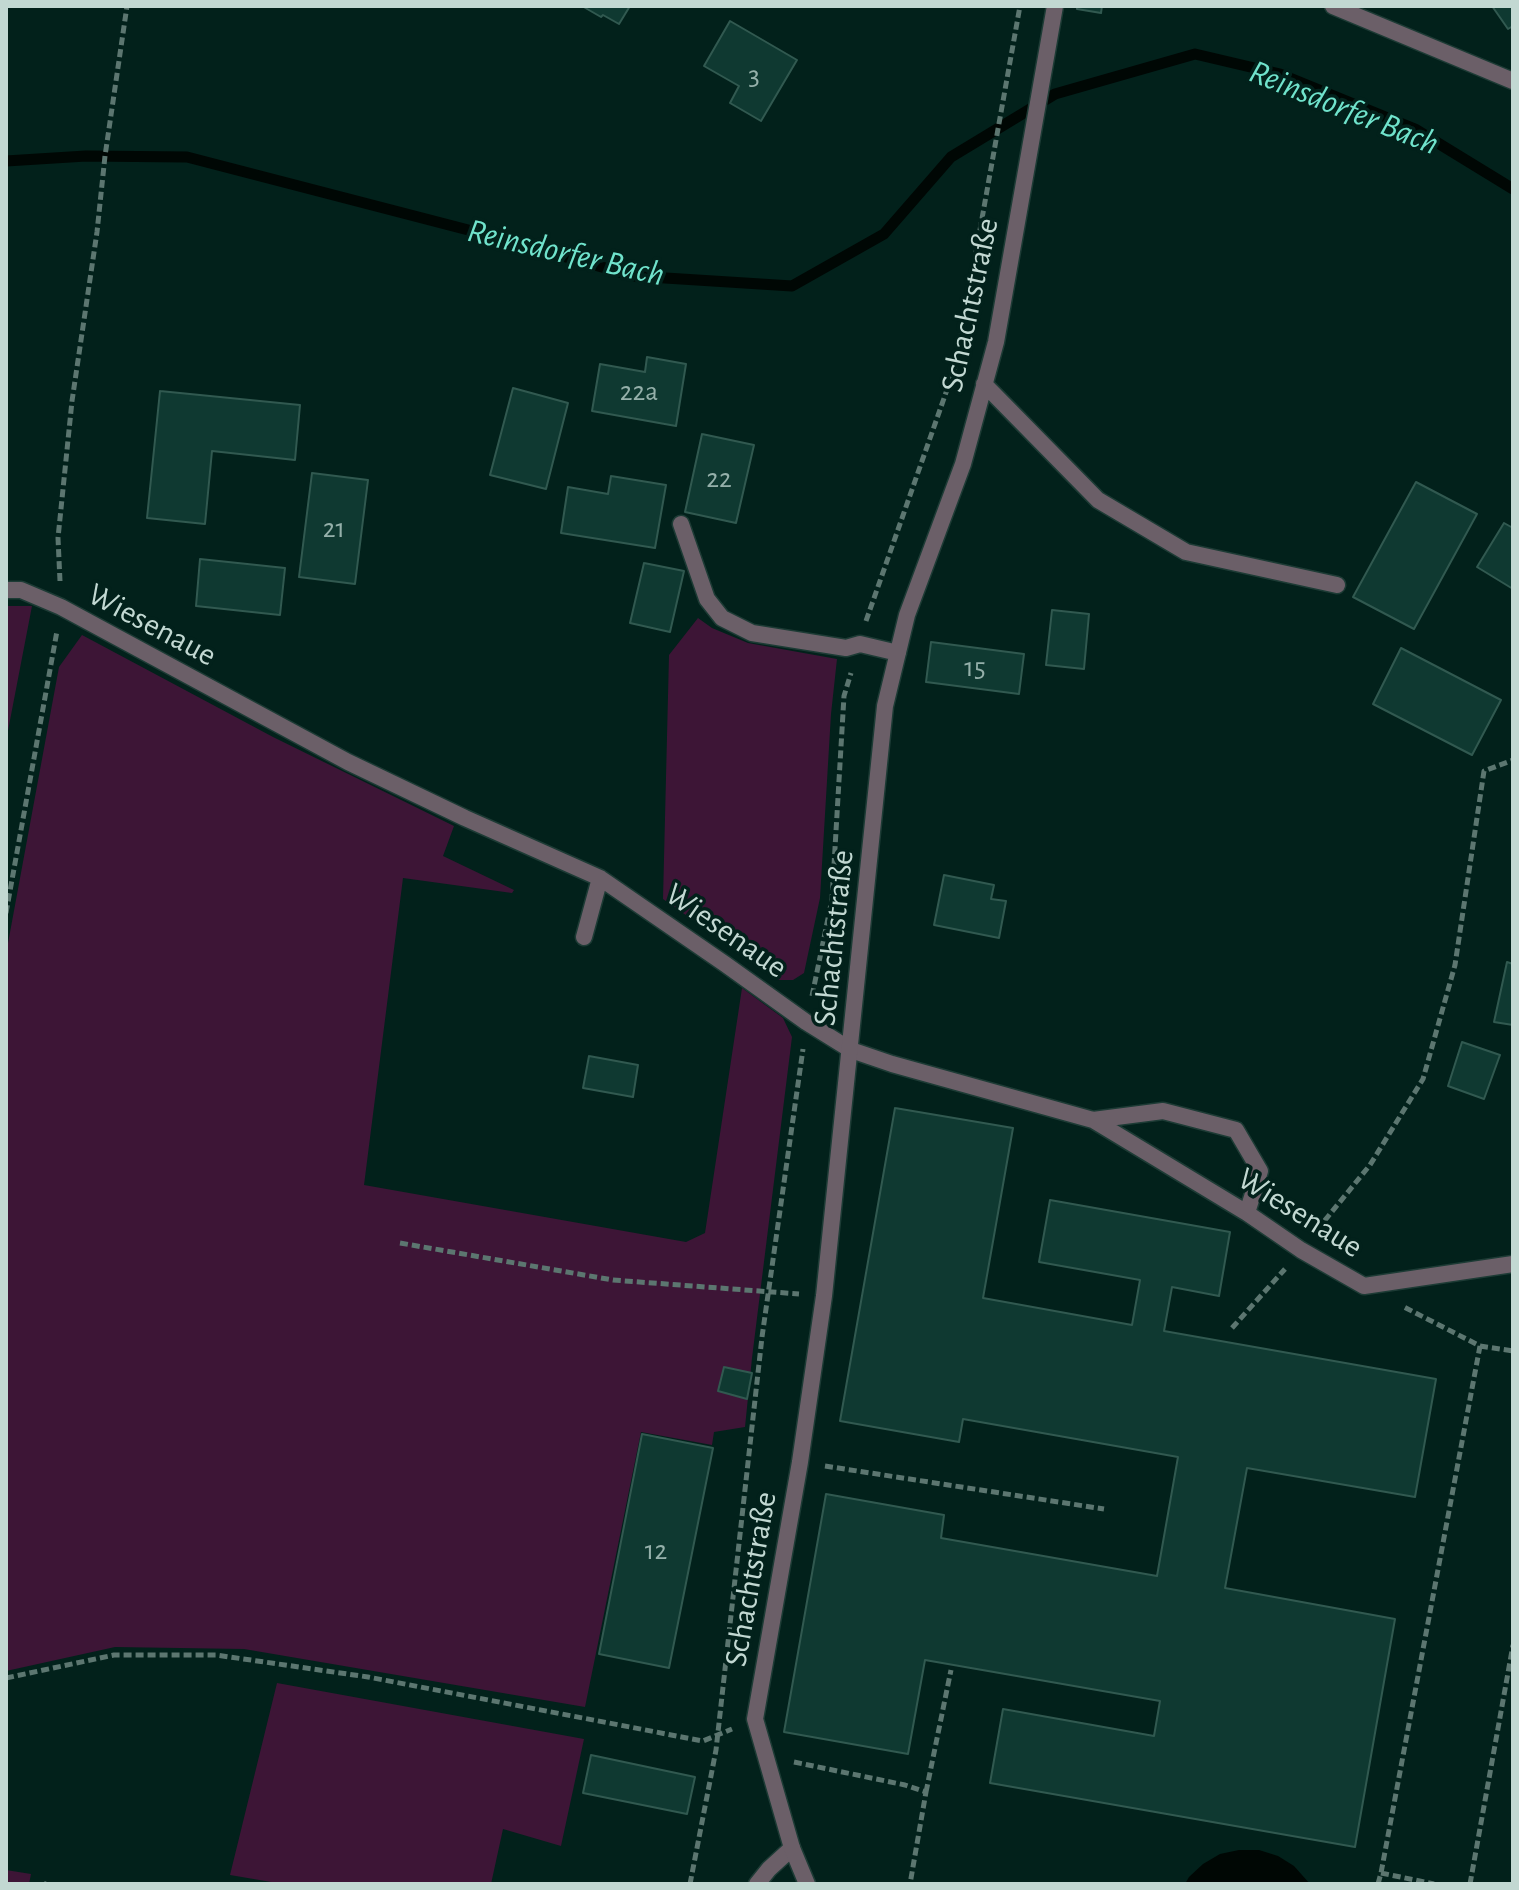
<!DOCTYPE html>
<meta charset="utf-8">
<style>
body{margin:0}
#map{position:relative;width:1519px;height:1890px;overflow:hidden;background:#02211b;font-family:"Alegreya Sans",sans-serif}
canvas{display:block}
.frame{position:absolute;inset:0;border:8px solid #c2d8d2;pointer-events:none}
</style>
<div id="map">
<canvas width="1519" height="1890"></canvas>
<div class="frame"></div>
</div>
<script>
const c = document.querySelector('canvas').getContext('2d');
c.lineJoin = 'round';
function fillPath(path, color) { c.fillStyle = color; c.fill(path, 'evenodd'); }
const poly = rows => new Path2D(rows.map(r => 'M' + r).join(''));
function strokePath(path, color, width, dash) { c.strokeStyle = color; c.lineWidth = width; c.lineCap = dash ? 'butt' : 'round'; c.setLineDash(dash || []); c.stroke(path); }
function write(font, color, halo, rows, align = 'center') {
  c.font = font + ' "Alegreya Sans",sans-serif'; c.lineWidth = 7; c.setLineDash([]); c.textBaseline = 'middle'; c.strokeStyle = halo; c.fillStyle = color; for (const [text, x, y, turn = 0] of rows) {
    c.save(); c.translate(x, y); c.rotate((+turn || 0) * Math.PI / 180); c.textAlign = isNaN(turn) ? turn : align; if (halo) c.strokeText(text, 0, 0); c.fillText(text, 0, 0); c.restore();
  }
}
const green = poly([
 [6,606,32,606,6,741],
 [698,618,712,628,748,643,837,659,831,714,820,898,804,973,793,980,778,980,663,899,669,655],
 [82,635,273,737,454,826,443,856,514,890,512,893,403,878,364,1185,686,1242,705,1233,742,988,783,1018,792,1037,752,1358,745,1427,714,1432,712,1445,641,1432,585,1707,244,1649,115,1647,6,1671,6,954,59,667],
 [277,1683,584,1739,561,1846,503,1829,491,1884,283,1884,230,1875],
 [6,1870,31,1874,29,1884,6,1884]
]);
const water = poly([
 [1239,1850,1259,1850,1278,1856,1294,1866,1310,1884,1185,1884,1189,1877,1203,1864,1220,1854]
]);
const stream = poly([
 [6,161,86,156,187,157,476,232,634,276,792,286,884,234,951,157,1055,94,1195,54,1280,74,1415,129,1513,189]
]);
const building = poly([
 [582,6,630,6,619,24,603,15,601,17,582,6],
 [1077,6,1102,6,1101,13,1077,9,1077,6],
 [1492,6,1513,6,1513,26,1508,29,1492,6],
 [730,21,797,60,761,121,730,103,739,86,704,66,730,21],
 [647,357,686,364,676,426,592,411,600,364,645,372,647,357],
 [513,388,568,403,546,489,490,475,513,388],
 [160,391,300,405,295,460,212,451,205,524,147,518,160,391],
 [702,434,754,445,736,523,685,512,702,434],
 [312,473,368,480,355,584,299,577,312,473],
 [611,476,666,485,655,548,561,533,568,487,608,494,611,476],
 [1416,482,1477,514,1414,629,1353,597,1416,482],
 [1504,523,1513,528,1513,589,1477,567,1504,523],
 [200,559,285,568,280,615,196,606,200,559],
 [644,563,684,571,670,632,630,623,644,563],
 [1052,610,1089,614,1084,669,1046,665,1052,610],
 [931,642,1024,654,1019,694,926,682,931,642],
 [1401,648,1501,700,1472,755,1373,704,1401,648],
 [944,875,994,885,991,899,1006,901,999,938,934,925,944,875],
 [1507,962,1513,964,1513,1025,1494,1022,1507,962],
 [1462,1042,1500,1055,1484,1099,1448,1086,1462,1042],
 [589,1056,638,1065,633,1097,583,1088,589,1056],
 [895,1108,1013,1128,983,1298,1132,1325,1140,1280,1039,1262,1050,1200,1230,1232,1219,1296,1172,1287,1164,1331,1436,1379,1415,1497,1247,1468,1225,1588,1395,1619,1355,1847,990,1783,1003,1709,1154,1736,1160,1701,925,1660,908,1754,784,1732,826,1494,944,1515,941,1538,1157,1576,1178,1457,963,1419,959,1442,840,1421,895,1108],
 [724,1367,752,1373,747,1399,718,1391,724,1367],
 [642,1434,713,1448,669,1668,599,1654,642,1434],
 [591,1755,695,1777,687,1814,583,1793,591,1755]
]);
const path = poly([
 [60,581,58,538,72,401,97,232,105,156,127,6],
 [866,621,956,364,1020,6],
 [6,913,57,631],
 [812,996,832,899,844,696,851,673],
 [1317,1230,1370,1165,1423,1079,1455,965,1484,771,1513,760],
 [400,1243,613,1280,799,1294],
 [1232,1328,1285,1269],
 [1480,1346,1513,1351],
 [825,1466,1104,1509],
 [6,1678,114,1655,216,1655,368,1677,703,1741,732,1729],
 [794,1762,905,1785,926,1792,910,1884],
 [926,1792,951,1670],
 [1381,1873,1434,1884],
 [46,1884,47,1882],
 [690,1884,716,1750,762,1337,803,1049],
 [1378,1884,1381,1873,1480,1346,1404,1307],
 [1470,1884,1513,1645]
]);
const lane = poly([
 [6,590,21,590,61,607,348,762,465,818,600,878,725,964,806,1022,851,1050,892,1064,1093,1120,1247,1213,1301,1250,1364,1286,1513,1264],
 [584,937,600,878],
 [1093,1120,1163,1111,1236,1130,1260,1171,1247,1213],
 [757,1884,769,1869,792,1848]
]);
const street = poly([
 [1333,6,1513,81],
 [984,384,1098,500,1186,552,1337,585],
 [681,524,707,599,722,618,752,633,846,648,860,644,898,653],
 [807,1884,792,1848,755,1719,800,1462,824,1296,885,706,907,615,963,464,996,342,1055,6]
]);
const numberNames = [
 ["3",754,76],
 ["22a",639,392],
 ["22",719,479],
 ["21",334,529],
 ["15",975,668],
 ["12",656,1551]
];
const streetNames = [
 ["Schachtstraße",970,305,-78],
 ["Wiesenaue",152,625,28],
 ["Wiesenaue",726,931,35],
 ["Schachtstraße",834,938,-84],
 ["Wiesenaue",1300,1213,32],
 ["Schachtstraße",751,1579,-80]
];
const waterNames = [
 ["Reinsdorfer Bach",1344,108,22],
 ["Reinsdorfer Bach",566,253,13]
];
fillPath(green, '#3d1536');
fillPath(water, '#000704');
strokePath(stream, '#000704', 11);
fillPath(building, '#0f3931');
strokePath(building, '#315950', 2);
strokePath(lane, '#1d3b35', 19);
strokePath(street, '#1d3b35', 19);
strokePath(path, '#5c7670', 5, [8, 4]);
strokePath(lane, '#6b5f68', 16);
strokePath(street, '#6b5f68', 16);
write('28px', '#95b0aa', null, numberNames);
write('32px', '#c2d8d2', '#02211b', streetNames);
write('italic 34px', '#70e3cc', '#02211b', waterNames);
</script>
